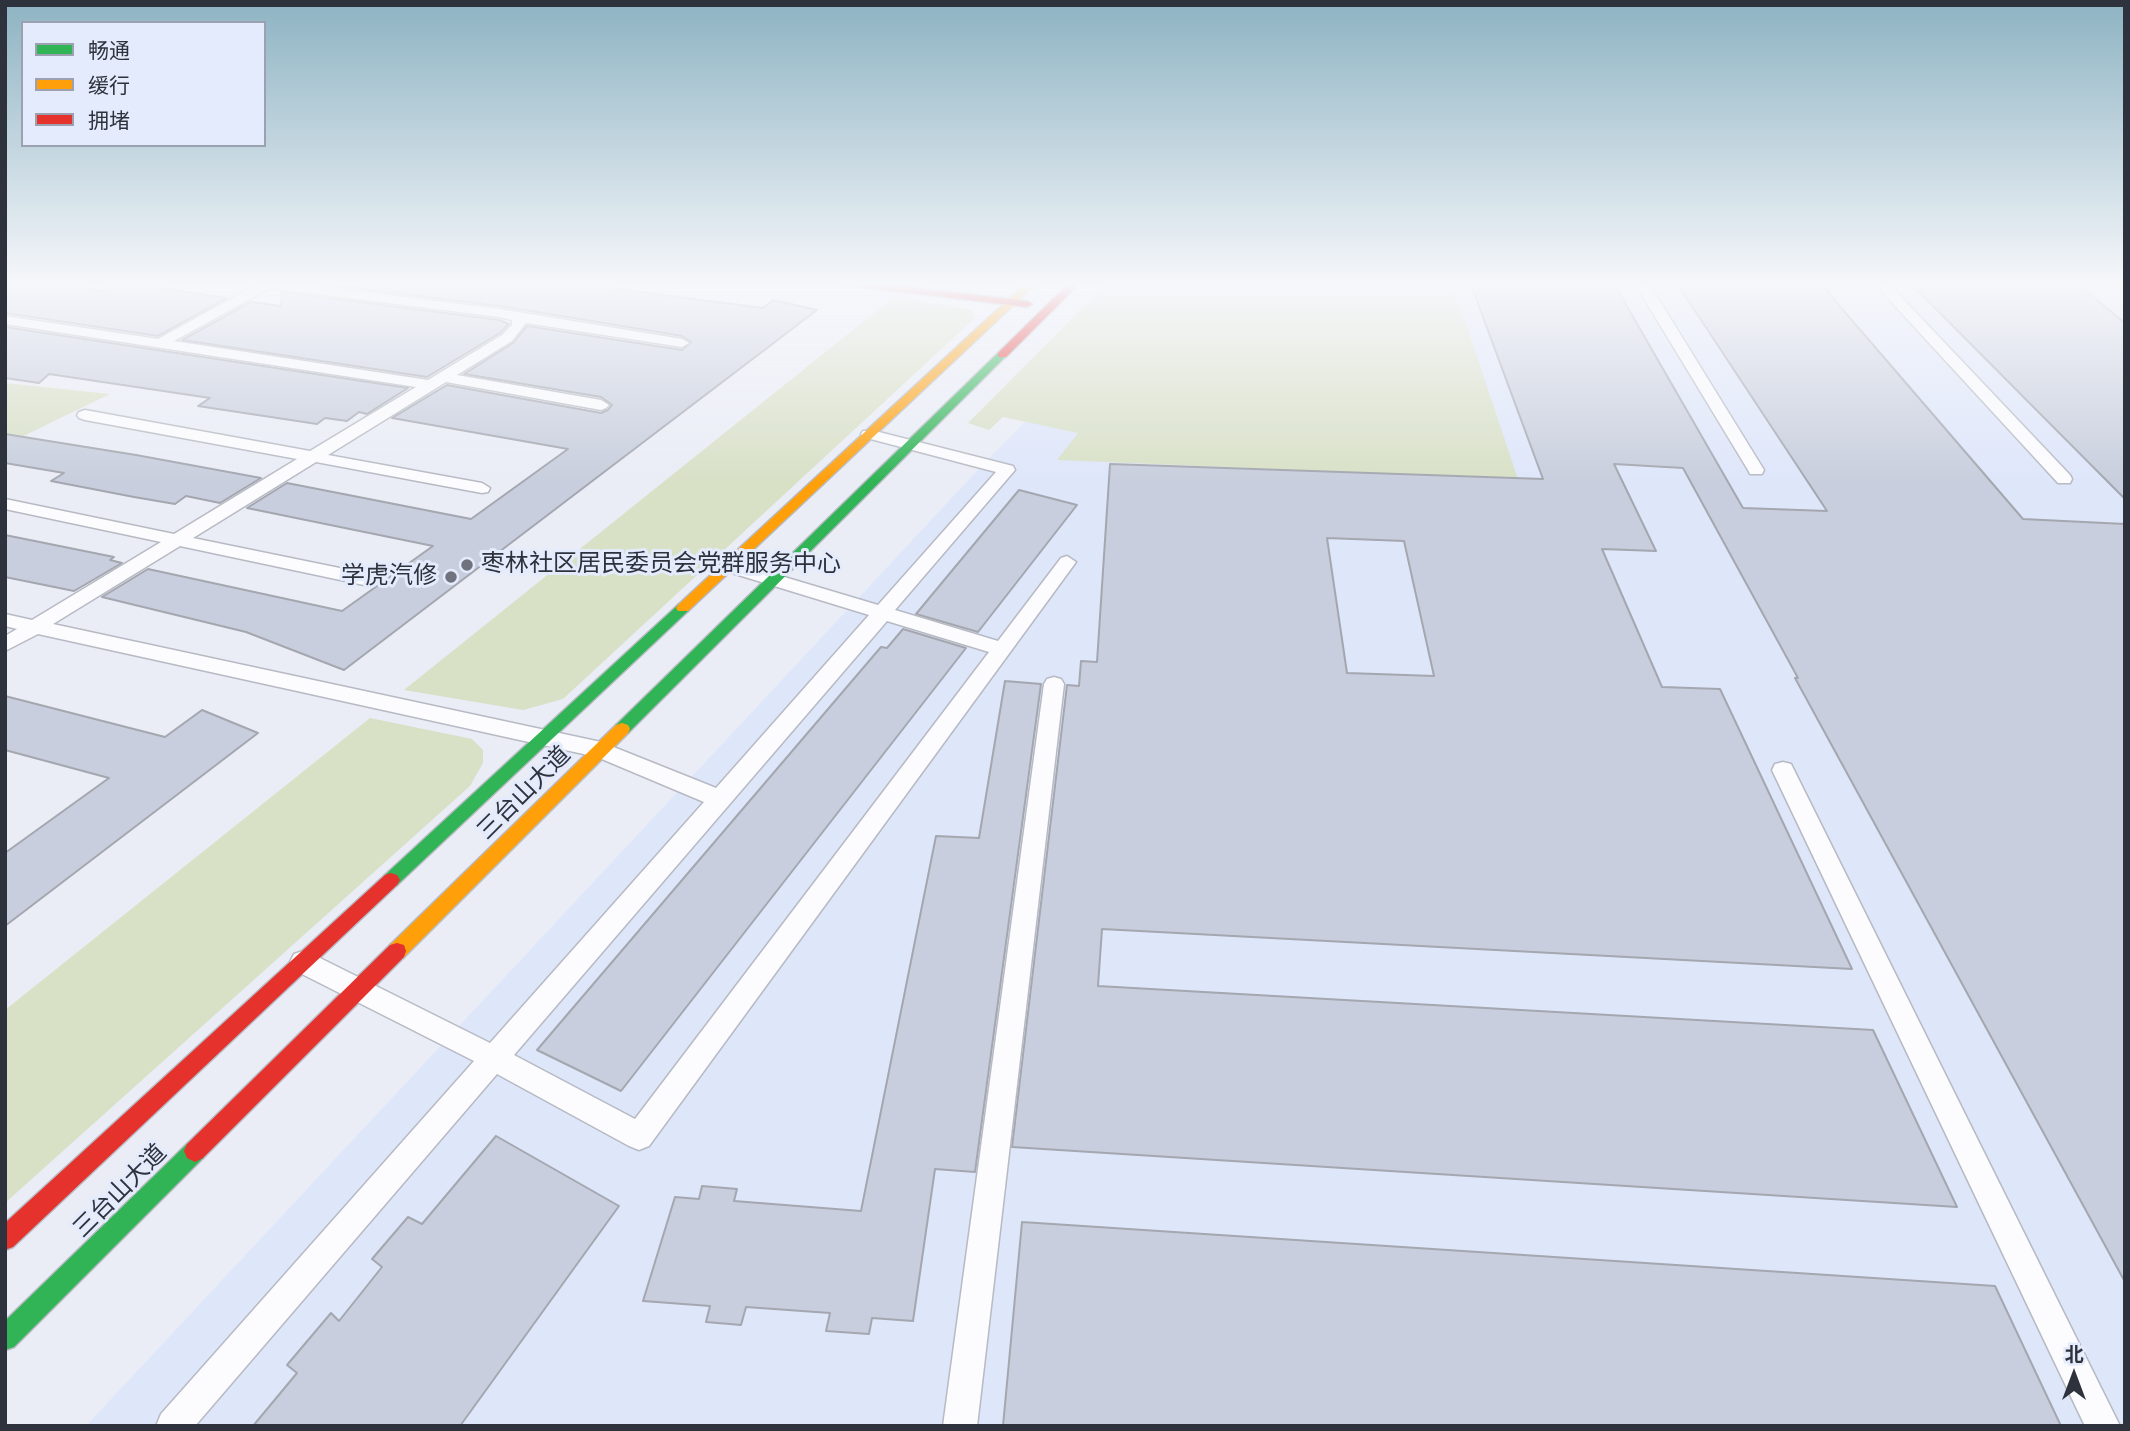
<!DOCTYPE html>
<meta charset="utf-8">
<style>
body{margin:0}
#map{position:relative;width:2130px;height:1431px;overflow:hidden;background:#eaedf6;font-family:"Titillium Web","Noto Sans SC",sans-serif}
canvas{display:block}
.frame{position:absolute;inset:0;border:7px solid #2e323d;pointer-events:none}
.legend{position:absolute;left:21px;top:21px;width:245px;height:126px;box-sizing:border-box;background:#e4ebfc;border:2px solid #9ba1b0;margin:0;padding:9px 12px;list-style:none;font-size:21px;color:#2e323d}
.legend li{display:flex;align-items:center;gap:14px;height:35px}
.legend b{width:35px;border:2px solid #9ba1b0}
.north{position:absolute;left:2039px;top:1340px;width:70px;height:70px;-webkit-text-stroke:5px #e4ebfc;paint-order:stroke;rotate:0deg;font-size:19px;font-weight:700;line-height:28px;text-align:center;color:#2e323d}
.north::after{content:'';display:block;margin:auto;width:24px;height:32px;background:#2e323d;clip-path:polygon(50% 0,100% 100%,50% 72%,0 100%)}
</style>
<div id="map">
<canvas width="2130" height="1431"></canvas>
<div class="frame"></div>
<ul class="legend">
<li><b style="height:9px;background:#30b455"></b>畅通</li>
<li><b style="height:9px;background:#ff9f0a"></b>缓行</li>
<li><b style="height:9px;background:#e5322d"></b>拥堵</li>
</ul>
<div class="north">北</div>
</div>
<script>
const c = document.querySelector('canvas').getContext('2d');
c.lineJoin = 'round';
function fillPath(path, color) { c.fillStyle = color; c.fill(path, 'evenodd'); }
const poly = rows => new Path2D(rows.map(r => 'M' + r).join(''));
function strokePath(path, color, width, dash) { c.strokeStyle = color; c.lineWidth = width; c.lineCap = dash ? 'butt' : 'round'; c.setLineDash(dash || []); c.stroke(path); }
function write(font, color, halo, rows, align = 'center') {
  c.font = font + ' "Titillium Web","Noto Sans SC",sans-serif'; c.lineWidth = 6; c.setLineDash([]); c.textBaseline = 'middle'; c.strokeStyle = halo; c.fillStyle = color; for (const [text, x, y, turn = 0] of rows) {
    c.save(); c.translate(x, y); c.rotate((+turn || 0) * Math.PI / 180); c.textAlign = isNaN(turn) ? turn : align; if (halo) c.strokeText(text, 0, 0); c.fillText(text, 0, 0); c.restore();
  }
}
const built = poly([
 [1163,282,2125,282,2125,1426,86,1426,990,457]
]);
const green = poly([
 [1108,282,1452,282,1518,479,1057,460,1078,433,1003,417,989,430,968,423],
 [894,297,973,310,975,318,563,699,523,710,404,690],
 [5,383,110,394,5,445],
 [370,718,472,739,483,750,483,763,470,786,5,1203,5,1010]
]);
const building = poly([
 [5,282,40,282,103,291,121,282,227,298,158,336,5,313,5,282],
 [306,282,563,282,763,308,773,300,817,310,344,670,246,632,102,597,148,569,342,611,433,546,247,508,287,483,471,519,568,449,392,418,447,385,601,413,608,410,612,405,601,397,464,374,513,343,527,326,682,350,691,342,682,336,500,306,306,282],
 [1470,282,1613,282,1743,508,1827,511,1676,282,1819,282,2023,519,2125,524,2125,1282,1795,678,1798,678,1683,468,1614,464,1656,551,1602,549,1662,687,1720,689,1852,969,1102,929,1098,986,1873,1030,1957,1207,1012,1147,1067,685,1079,686,1081,661,1097,662,1110,464,1543,479,1470,282],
 [1327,538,1404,541,1434,676,1347,673,1327,538],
 [1909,282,2075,282,2125,323,2125,499,1909,282],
 [282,292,499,320,509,324,500,333,427,377,182,340,251,302,281,306,282,292],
 [5,327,408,388,367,414,359,412,347,421,325,418,317,424,198,406,210,398,49,374,39,383,5,378,5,327],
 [5,434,136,455,261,478,220,503,186,496,175,504,134,497,51,481,64,473,5,463,5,434],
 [1019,490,1077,505,978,632,916,614,1019,490],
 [5,535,114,557,110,560,122,563,74,591,5,577,5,535],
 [903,629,966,648,621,1091,537,1050,881,647,887,648,903,629],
 [1005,681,1041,684,975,1172,935,1169,913,1321,872,1318,869,1334,826,1331,830,1313,746,1307,741,1325,706,1322,710,1306,643,1301,675,1197,699,1199,702,1186,737,1189,734,1201,861,1211,936,836,979,838,1005,681],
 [5,696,165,737,202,710,258,733,5,926,5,853,109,778,5,750,5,696],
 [496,1136,619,1206,460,1426,253,1426,297,1373,287,1365,331,1313,339,1321,382,1267,372,1259,408,1217,422,1224,496,1136],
 [1022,1222,1995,1286,2061,1426,1003,1426,1022,1222]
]);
const lane = poly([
 [248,282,286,282,500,309,682,339,689,343,682,347,526,323,512,341,457,375,601,400,609,405,606,408,601,410,446,382,328,455,482,483,490,488,488,492,482,493,316,462,193,538,364,573,373,579,371,583,364,585,180,546,53,624,601,742,716,788,869,615,722,570,719,566,722,562,734,562,878,605,996,472,863,437,861,434,863,431,875,431,1013,466,1015,470,895,610,998,641,1061,558,1067,556,1076,562,649,1146,639,1150,629,1146,497,1074,195,1426,156,1426,161,1414,474,1061,294,970,290,962,294,954,303,951,312,954,490,1043,704,802,597,757,38,634,5,651,5,636,17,629,5,626,5,614,32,620,161,542,5,509,5,499,174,534,297,459,85,420,79,418,77,415,79,412,85,410,310,451,416,387,5,324,5,316,158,339,254,286,248,282],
 [270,288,499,317,512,320,512,325,502,335,428,380,174,341,270,288],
 [887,621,989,652,635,1119,514,1055,887,621],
 [1634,282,1648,282,1764,470,1762,474,1750,474,1748,470,1634,282],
 [1873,282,1887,282,2070,475,2072,479,2070,483,2058,483,1873,282],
 [2117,282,2125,282,2125,286,2119,285,2117,282],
 [1054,677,1061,679,1064,684,977,1426,943,1426,1044,684,1047,679,1054,677],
 [1783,762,1791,764,1794,770,2120,1426,2085,1426,1772,770,1775,764,1783,762]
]);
const fast = poly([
 [998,353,1007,355,628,733,616,733,614,729,616,725,998,353],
 [683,603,690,608,688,611,397,885,391,887,385,885,382,880,385,875,678,605,683,603],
 [195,1140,203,1144,206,1151,203,1158,14,1347,5,1350,5,1321,187,1144,195,1140]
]);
const slow = poly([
 [1027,282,1038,282,688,611,678,611,676,608,678,605,1027,282],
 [622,723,628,725,630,729,628,733,404,957,397,959,390,957,388,951,390,945,616,725,622,723]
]);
const jam = poly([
 [839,282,868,282,1027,301,1032,304,1027,307,844,285,839,282],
 [1070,282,1081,282,1006,357,998,357,998,353,1070,282],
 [391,873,397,875,400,880,397,885,13,1247,5,1250,5,1223,385,875,391,873],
 [397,943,404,945,406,951,404,957,203,1158,195,1162,187,1158,184,1151,187,1144,390,945,397,943]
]);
const markers = [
 [467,565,7,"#70737e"],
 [451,577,7,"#70737e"]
];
const poiNames = [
 ["枣林社区居民委员会党群服务中心",481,565],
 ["学虎汽修",437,577,"right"]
];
const streetNames = [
 ["三台山大道",525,794,-45],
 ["三台山大道",121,1192,-45]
];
fillPath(built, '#dee6fa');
fillPath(green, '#d8e0c6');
fillPath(building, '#c8cedd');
strokePath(building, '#a4a7af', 2);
strokePath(lane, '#b7bac3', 3);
strokePath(fast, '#b7bac3', 3);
strokePath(slow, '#b7bac3', 3);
strokePath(jam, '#b7bac3', 3);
fillPath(lane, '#fcfcfe');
fillPath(fast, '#30b455');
fillPath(slow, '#ff9f0a');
fillPath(jam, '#e5322d');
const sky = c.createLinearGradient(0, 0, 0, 482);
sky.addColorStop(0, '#8db3c2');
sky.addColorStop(0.59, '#f6f7fb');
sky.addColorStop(1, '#f6f7fb00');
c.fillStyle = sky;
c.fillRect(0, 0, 2130, 482);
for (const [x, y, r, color] of markers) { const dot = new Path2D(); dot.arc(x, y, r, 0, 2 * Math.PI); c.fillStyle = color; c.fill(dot); strokePath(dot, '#e4ebfc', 2.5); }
write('24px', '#2e323d', '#e4ebfc', poiNames, 'left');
write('24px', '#2e323d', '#e4ebfc', streetNames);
</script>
